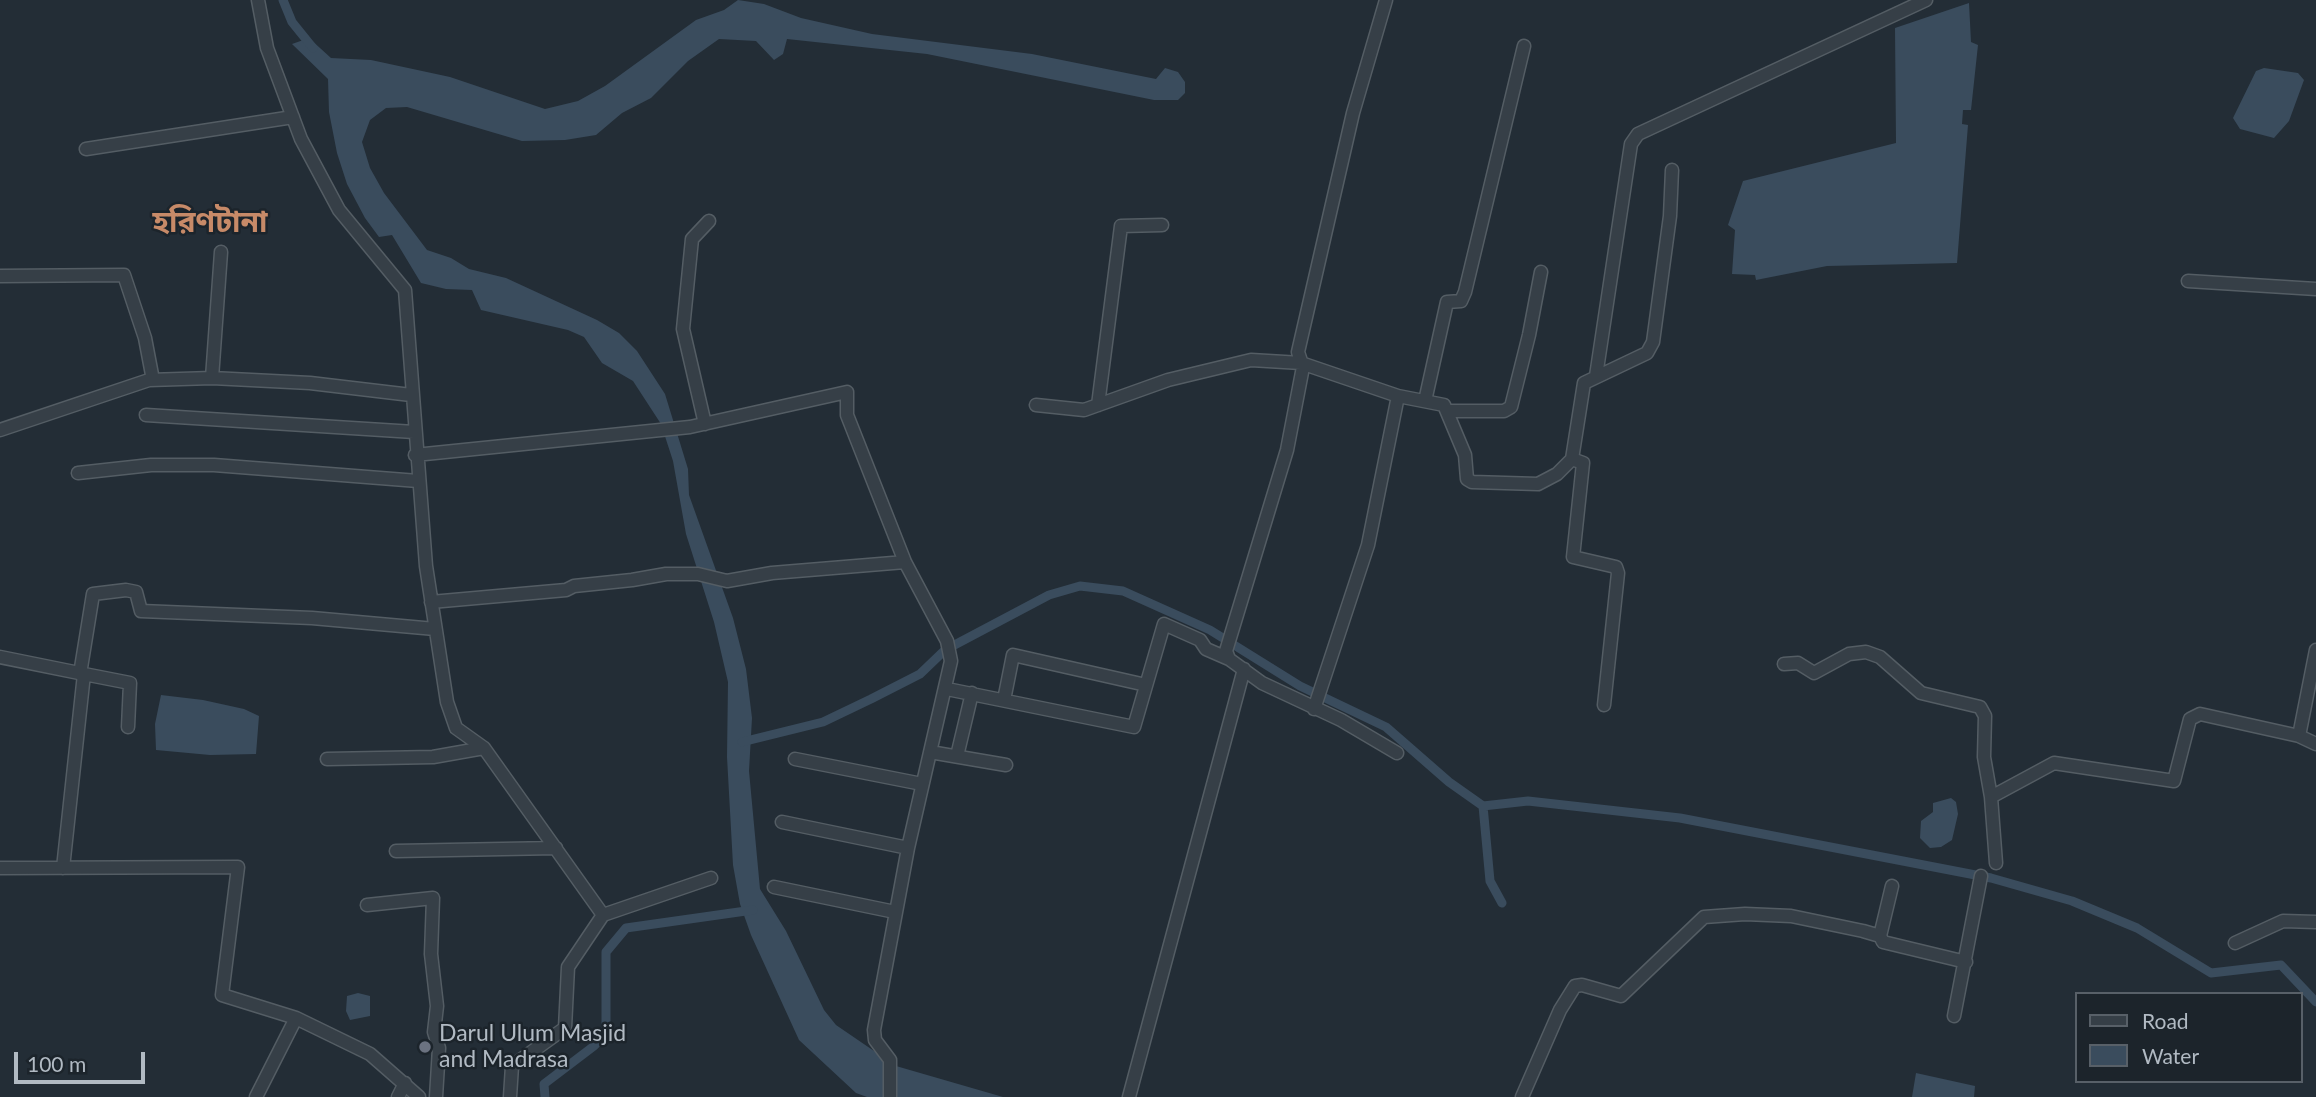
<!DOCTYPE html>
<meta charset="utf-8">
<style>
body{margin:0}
#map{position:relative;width:2316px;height:1097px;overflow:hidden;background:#232d36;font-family:Lato,sans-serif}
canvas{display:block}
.legend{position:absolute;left:2075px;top:992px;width:228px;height:91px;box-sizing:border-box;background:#1c242b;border:2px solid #586068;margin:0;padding:9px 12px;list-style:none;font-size:21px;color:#b1bac3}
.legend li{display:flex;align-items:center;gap:14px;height:35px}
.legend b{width:35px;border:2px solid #586068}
.scale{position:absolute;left:14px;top:1052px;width:131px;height:32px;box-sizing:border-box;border:4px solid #b1bac3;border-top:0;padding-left:9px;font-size:21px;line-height:24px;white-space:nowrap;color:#b1bac3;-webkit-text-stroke:5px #1c242b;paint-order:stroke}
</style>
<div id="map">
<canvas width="2316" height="1097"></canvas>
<ul class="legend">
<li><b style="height:9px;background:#363f47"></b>Road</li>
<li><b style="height:19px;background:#3a4c5d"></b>Water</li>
</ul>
<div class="scale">100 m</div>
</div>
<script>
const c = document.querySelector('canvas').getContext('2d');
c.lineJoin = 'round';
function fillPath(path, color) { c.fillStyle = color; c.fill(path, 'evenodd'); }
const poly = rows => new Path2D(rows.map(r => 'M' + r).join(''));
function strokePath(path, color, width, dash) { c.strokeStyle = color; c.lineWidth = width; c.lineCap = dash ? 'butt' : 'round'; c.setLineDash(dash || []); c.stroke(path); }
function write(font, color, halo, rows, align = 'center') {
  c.font = font + ' Lato,"Noto Sans Bengali",sans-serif'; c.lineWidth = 5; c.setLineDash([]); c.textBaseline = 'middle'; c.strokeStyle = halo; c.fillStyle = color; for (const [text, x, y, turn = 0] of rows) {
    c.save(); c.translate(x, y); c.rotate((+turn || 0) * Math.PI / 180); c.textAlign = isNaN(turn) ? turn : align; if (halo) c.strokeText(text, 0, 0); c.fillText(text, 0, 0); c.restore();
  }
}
const water = poly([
 [738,0,764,4,801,18,872,34,1032,54,1156,79,1165,68,1178,72,1185,82,1185,93,1178,100,1154,100,927,54,787,39,783,54,774,60,756,41,719,39,688,61,651,98,622,113,596,135,565,140,522,141,407,107,386,108,370,120,362,142,370,168,384,193,427,250,451,258,469,269,506,278,597,320,619,333,637,351,665,394,688,469,689,495,733,618,746,669,752,718,749,771,760,889,786,931,824,1010,836,1025,896,1066,1003,1097,867,1097,856,1093,799,1040,751,935,740,904,733,865,727,757,728,682,714,622,686,534,673,461,661,424,633,381,602,363,584,337,568,330,481,310,472,290,446,289,421,283,392,235,379,237,365,218,347,184,337,153,329,112,328,79,292,44,309,38,331,58,371,60,450,77,545,109,578,101,605,86,696,20,724,10],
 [1969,3,1971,42,1978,45,1971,110,1963,110,1962,124,1968,125,1957,263,1827,266,1756,280,1755,275,1732,274,1735,230,1728,225,1743,181,1896,143,1895,28],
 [2264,68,2298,73,2304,80,2289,121,2274,138,2240,129,2233,118,2256,71],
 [161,695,203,700,244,709,259,716,256,754,210,755,156,750,155,724],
 [1951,798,1956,802,1958,814,1952,840,1941,847,1930,848,1920,838,1921,821,1933,812,1933,803],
 [358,993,370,996,370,1016,350,1020,346,1011,347,996],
 [1916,1073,1975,1086,1974,1097,1912,1097]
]);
const canal = poly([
 [283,0,292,22,313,48],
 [742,742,823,722,871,699,920,674,945,650,1049,595,1080,586,1123,591,1210,630,1300,686,1386,727,1449,782,1483,806,1528,801,1680,818,1991,878,2072,901,2137,928,2211,973,2281,965,2316,1002],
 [1483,806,1490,881,1502,903],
 [545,1097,544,1084,594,1046,606,1033,606,952,626,928,753,910]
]);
const minor = poly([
 [258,0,267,48,301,139,339,210,405,290,426,566,447,702,456,728,484,748,603,915,568,967,565,1028,512,1066,510,1097],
 [1386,0,1353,113,1298,352,1303,367,1287,450,1226,651,1229,659,1262,683,1341,720,1397,753],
 [86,149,293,117],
 [0,276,124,275,145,338,153,380],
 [2188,281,2316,289],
 [1596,376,1631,144,1638,134,1926,0],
 [212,378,221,252],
 [1398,396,1444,405,1465,455,1467,479,1472,482,1538,484,1557,474,1572,459,1584,383,1647,353,1653,342,1670,216,1672,170],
 [1425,401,1447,302,1461,301,1465,292,1524,46],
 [1036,405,1084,410,1168,380,1251,360,1301,363,1398,396,1368,545,1314,709],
 [1098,405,1121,226,1162,225],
 [1449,411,1504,411,1511,407,1529,335,1541,272],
 [146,415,414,432],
 [705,424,683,329,692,239,709,221],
 [0,430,149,380,212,378,310,383,411,395],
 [415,455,690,427,847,392,847,415,905,562,947,641,951,661,908,848,874,1030,875,1040,890,1060,890,1097],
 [1572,459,1583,463,1573,557,1616,567,1618,573,1604,705],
 [78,473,151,465,214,465,418,481],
 [431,602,566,590,574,586,632,580,666,574,698,574,727,581,772,573,905,562],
 [0,657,84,674,63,868],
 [1784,664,1798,663,1814,673,1849,654,1866,652,1880,657,1921,693,1980,707,1985,716,1984,757,1991,797],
 [80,674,93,594,126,590,136,592,141,611,312,618,435,629],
 [84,674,130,683,128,727],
 [947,689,1134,727,1164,624,1200,640,1206,649,1229,659],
 [1004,700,1013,655,1146,685],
 [2299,736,2316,650],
 [930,752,1006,765],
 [957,756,972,693],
 [327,759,433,757,484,748],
 [795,759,922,784],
 [782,822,908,848],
 [396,851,556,848],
 [1996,863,1991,797,2054,763,2174,781,2190,719,2200,714,2299,736,2316,744],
 [0,868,238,867,222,995,296,1018,370,1054,419,1097],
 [774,887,895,912],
 [367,905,433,898,431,954,437,1006,434,1032,439,1048,436,1097],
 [603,915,711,878],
 [1880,936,1892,886],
 [2235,943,2283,921,2316,922],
 [1954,1016,1981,876],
 [256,1097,296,1018],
 [398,1097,405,1083],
 [1129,1097,1244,669],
 [1522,1097,1560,1010,1575,986,1582,985,1621,996,1704,917,1745,914,1791,916,1863,931,1880,936,1883,942,1966,962]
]);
const markers = [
 [425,1047,7,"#6b7280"]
];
const poiNames = [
 ["Darul Ulum Masjid",439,1034],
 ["and Madrasa",439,1060]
];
const districtNames = [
 ["হরিণটানা",210,222]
];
fillPath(water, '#3a4c5d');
strokePath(canal, '#3a4c5d', 9);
strokePath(minor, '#545d64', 15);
strokePath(minor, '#363f47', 12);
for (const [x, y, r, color] of markers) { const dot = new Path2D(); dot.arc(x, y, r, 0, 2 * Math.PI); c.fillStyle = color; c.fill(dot); strokePath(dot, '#1c242b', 2.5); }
write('23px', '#b1bac3', '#1c242b', poiNames, 'left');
write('bold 30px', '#c78a68', '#1c242b', districtNames);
</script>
